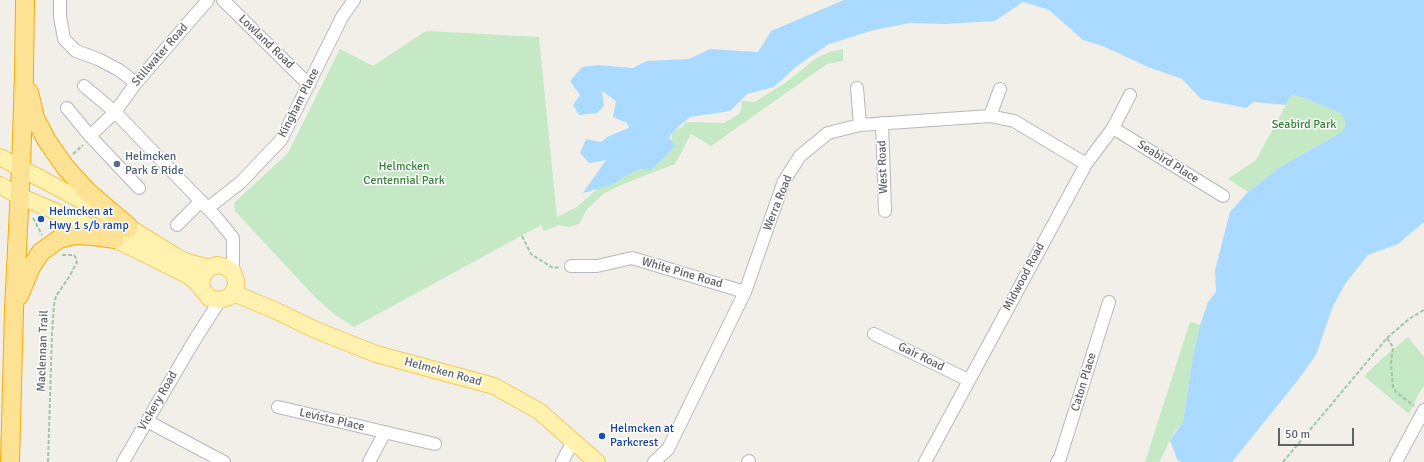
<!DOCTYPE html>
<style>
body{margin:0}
#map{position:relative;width:1424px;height:462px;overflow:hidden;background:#f1efe8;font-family:Signika,sans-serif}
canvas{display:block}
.scale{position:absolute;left:1278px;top:428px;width:76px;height:18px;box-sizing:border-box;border:2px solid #5f6368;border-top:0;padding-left:5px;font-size:12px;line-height:14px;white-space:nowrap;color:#5f6368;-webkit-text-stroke:3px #fff;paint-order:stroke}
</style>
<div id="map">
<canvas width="1424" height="462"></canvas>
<div class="scale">50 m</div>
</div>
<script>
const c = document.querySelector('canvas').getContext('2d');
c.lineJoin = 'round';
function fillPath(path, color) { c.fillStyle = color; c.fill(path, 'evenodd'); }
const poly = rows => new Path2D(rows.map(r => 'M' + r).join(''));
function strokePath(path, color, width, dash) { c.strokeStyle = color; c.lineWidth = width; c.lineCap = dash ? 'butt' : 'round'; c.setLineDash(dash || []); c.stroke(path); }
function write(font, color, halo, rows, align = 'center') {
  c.font = font + ' Signika,sans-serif'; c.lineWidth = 3; c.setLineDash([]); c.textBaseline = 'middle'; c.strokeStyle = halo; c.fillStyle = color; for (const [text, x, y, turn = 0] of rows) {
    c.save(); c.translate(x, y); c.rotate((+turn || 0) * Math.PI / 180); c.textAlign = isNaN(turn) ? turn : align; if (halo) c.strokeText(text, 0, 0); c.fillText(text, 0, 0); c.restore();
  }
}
const green = poly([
 [426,31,539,37,557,217,577,207,598,188,671,143,672,134,674,131,682,127,686,122,724,123,739,114,742,108,741,101,755,102,788,81,816,58,830,52,843,49,843,61,827,64,711,146,691,134,675,164,623,184,603,194,587,209,579,224,569,227,559,225,544,231,541,225,354,327,334,314,313,295,235,211,234,203,288,153,340,49,373,66],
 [1291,95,1302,97,1342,114,1346,125,1342,132,1280,167,1248,192,1228,179,1256,160,1286,105],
 [1190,322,1200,325,1193,356,1183,422,1174,433,1159,462,1145,462],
 [1408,337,1424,357,1424,386,1418,395,1409,414,1364,376,1384,357]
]);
const water = poly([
 [844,0,1424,0,1424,222,1398,244,1368,255,1345,284,1333,306,1316,355,1298,380,1232,462,1181,462,1177,459,1170,440,1183,422,1193,356,1200,325,1208,302,1216,292,1215,270,1230,212,1248,192,1280,167,1342,132,1346,125,1342,114,1302,97,1291,95,1286,105,1254,102,1246,108,1201,99,1182,79,1148,67,1105,47,1083,40,1049,10,1023,2,995,21,945,24,910,23,874,30,829,44,797,66,774,87,747,94,730,111,690,117,679,126,669,137,675,147,651,170,640,169,629,174,611,185,583,193,606,160,589,163,580,153,586,139,601,142,609,136,629,128,627,123,613,117,616,101,602,91,604,106,597,113,579,115,573,105,580,95,570,81,582,67,598,65,633,68,647,61,689,59,710,49,758,52,771,31]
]);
const path = poly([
 [73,154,83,145],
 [33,218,42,235],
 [522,236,531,254,553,268,560,267],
 [1387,338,1393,347,1391,363,1393,387,1396,392,1414,406],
 [48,462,52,335,54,305,56,296,69,277,77,262,76,258,74,255,61,255],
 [1283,462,1387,338,1409,319,1424,310]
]);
const minor = poly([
 [60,0,60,16,64,39,76,51,98,59,119,70,136,83],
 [223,0,309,85],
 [84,86,115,112,216,217,233,238,233,272],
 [857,88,860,125],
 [67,108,90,136,139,188],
 [990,116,1000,89],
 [882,123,885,211],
 [1113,128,1223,196],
 [90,136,115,112,136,83,208,0],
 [208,208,240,183,281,140,342,17,354,0],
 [177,225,201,201],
 [571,266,597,266,632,258,745,292],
 [874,334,968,380],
 [278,407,435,444],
 [147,421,224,462],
 [123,462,194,341,220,300],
 [369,462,385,432],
 [562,462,573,441],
 [654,462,668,449,745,292,784,181,800,156,828,133,860,125,990,116,1014,121,1086,164],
 [748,462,749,461],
 [925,462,1086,164,1113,128,1130,95],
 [1057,462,1060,458,1109,302],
 [1396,462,1424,410]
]);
const major = poly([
 [0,157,111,216,175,256,184,261,209,268],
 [0,185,19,196,78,221,189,276,195,281,207,295,209,298,220,300,229,297,233,293,236,285,236,281,233,272,226,267,217,265,209,268,203,275,201,283,203,291],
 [233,293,272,309,318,331,376,354,494,386,539,411,597,462]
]);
const highway = poly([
 [29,92,35,118,47,141,66,168,87,191,129,227],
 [19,296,31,267,41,252,59,239,74,235,93,236,115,239],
 [10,462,14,310,21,168,24,74,25,0]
]);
const markers = [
 [117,164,4,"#5c6f8a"],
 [41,219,4,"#1a4fb4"],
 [602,436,4,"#1a4fb4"]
];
const streetNames = [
 ["Lowland Road",266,42,44],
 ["Stillwater Road",160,55,-49],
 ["Kingham Place",299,103,-63],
 ["Seabird Place",1168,162,32],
 ["West Road",883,167,-92],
 ["Werra Road",778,203,-68],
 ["White Pine Road",682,273,16],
 ["Midwood Road",1024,277,-62],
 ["Maclennan Trail",43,351,-88],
 ["Gair Road",921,357,26],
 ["Helmcken Road",443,372,15],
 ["Caton Place",1084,382,-73],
 ["Vickery Road",158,401,-60],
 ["Levista Place",332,420,13]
];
const parkNames = [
 ["Seabird Park",1304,125],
 ["Helmcken",404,167],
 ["Centennial Park",404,181]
];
const serviceNames = [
 ["Helmcken",125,157],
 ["Park & Ride",125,171]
];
const transitNames = [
 ["Helmcken at",49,212],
 ["Hwy 1 s/b ramp",49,226],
 ["Helmcken at",610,429],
 ["Parkcrest",610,443]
];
fillPath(green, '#c5e8c5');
fillPath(water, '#aadaff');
strokePath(minor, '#b5b8bc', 14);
strokePath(major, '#f2c960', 18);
strokePath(highway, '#f9ab00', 20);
strokePath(path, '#9cc7a9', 2, [4, 2]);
strokePath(minor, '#fff', 12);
strokePath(major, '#fff2af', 16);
strokePath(highway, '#fde293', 18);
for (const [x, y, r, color] of markers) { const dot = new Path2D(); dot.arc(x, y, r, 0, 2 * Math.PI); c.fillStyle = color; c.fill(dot); strokePath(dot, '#fff', 1.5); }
write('12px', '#5f6368', '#fff', streetNames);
write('12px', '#348238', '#fff', parkNames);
write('12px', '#4e5e75', '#fff', serviceNames, 'left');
write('12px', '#164399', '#fff', transitNames, 'left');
</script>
